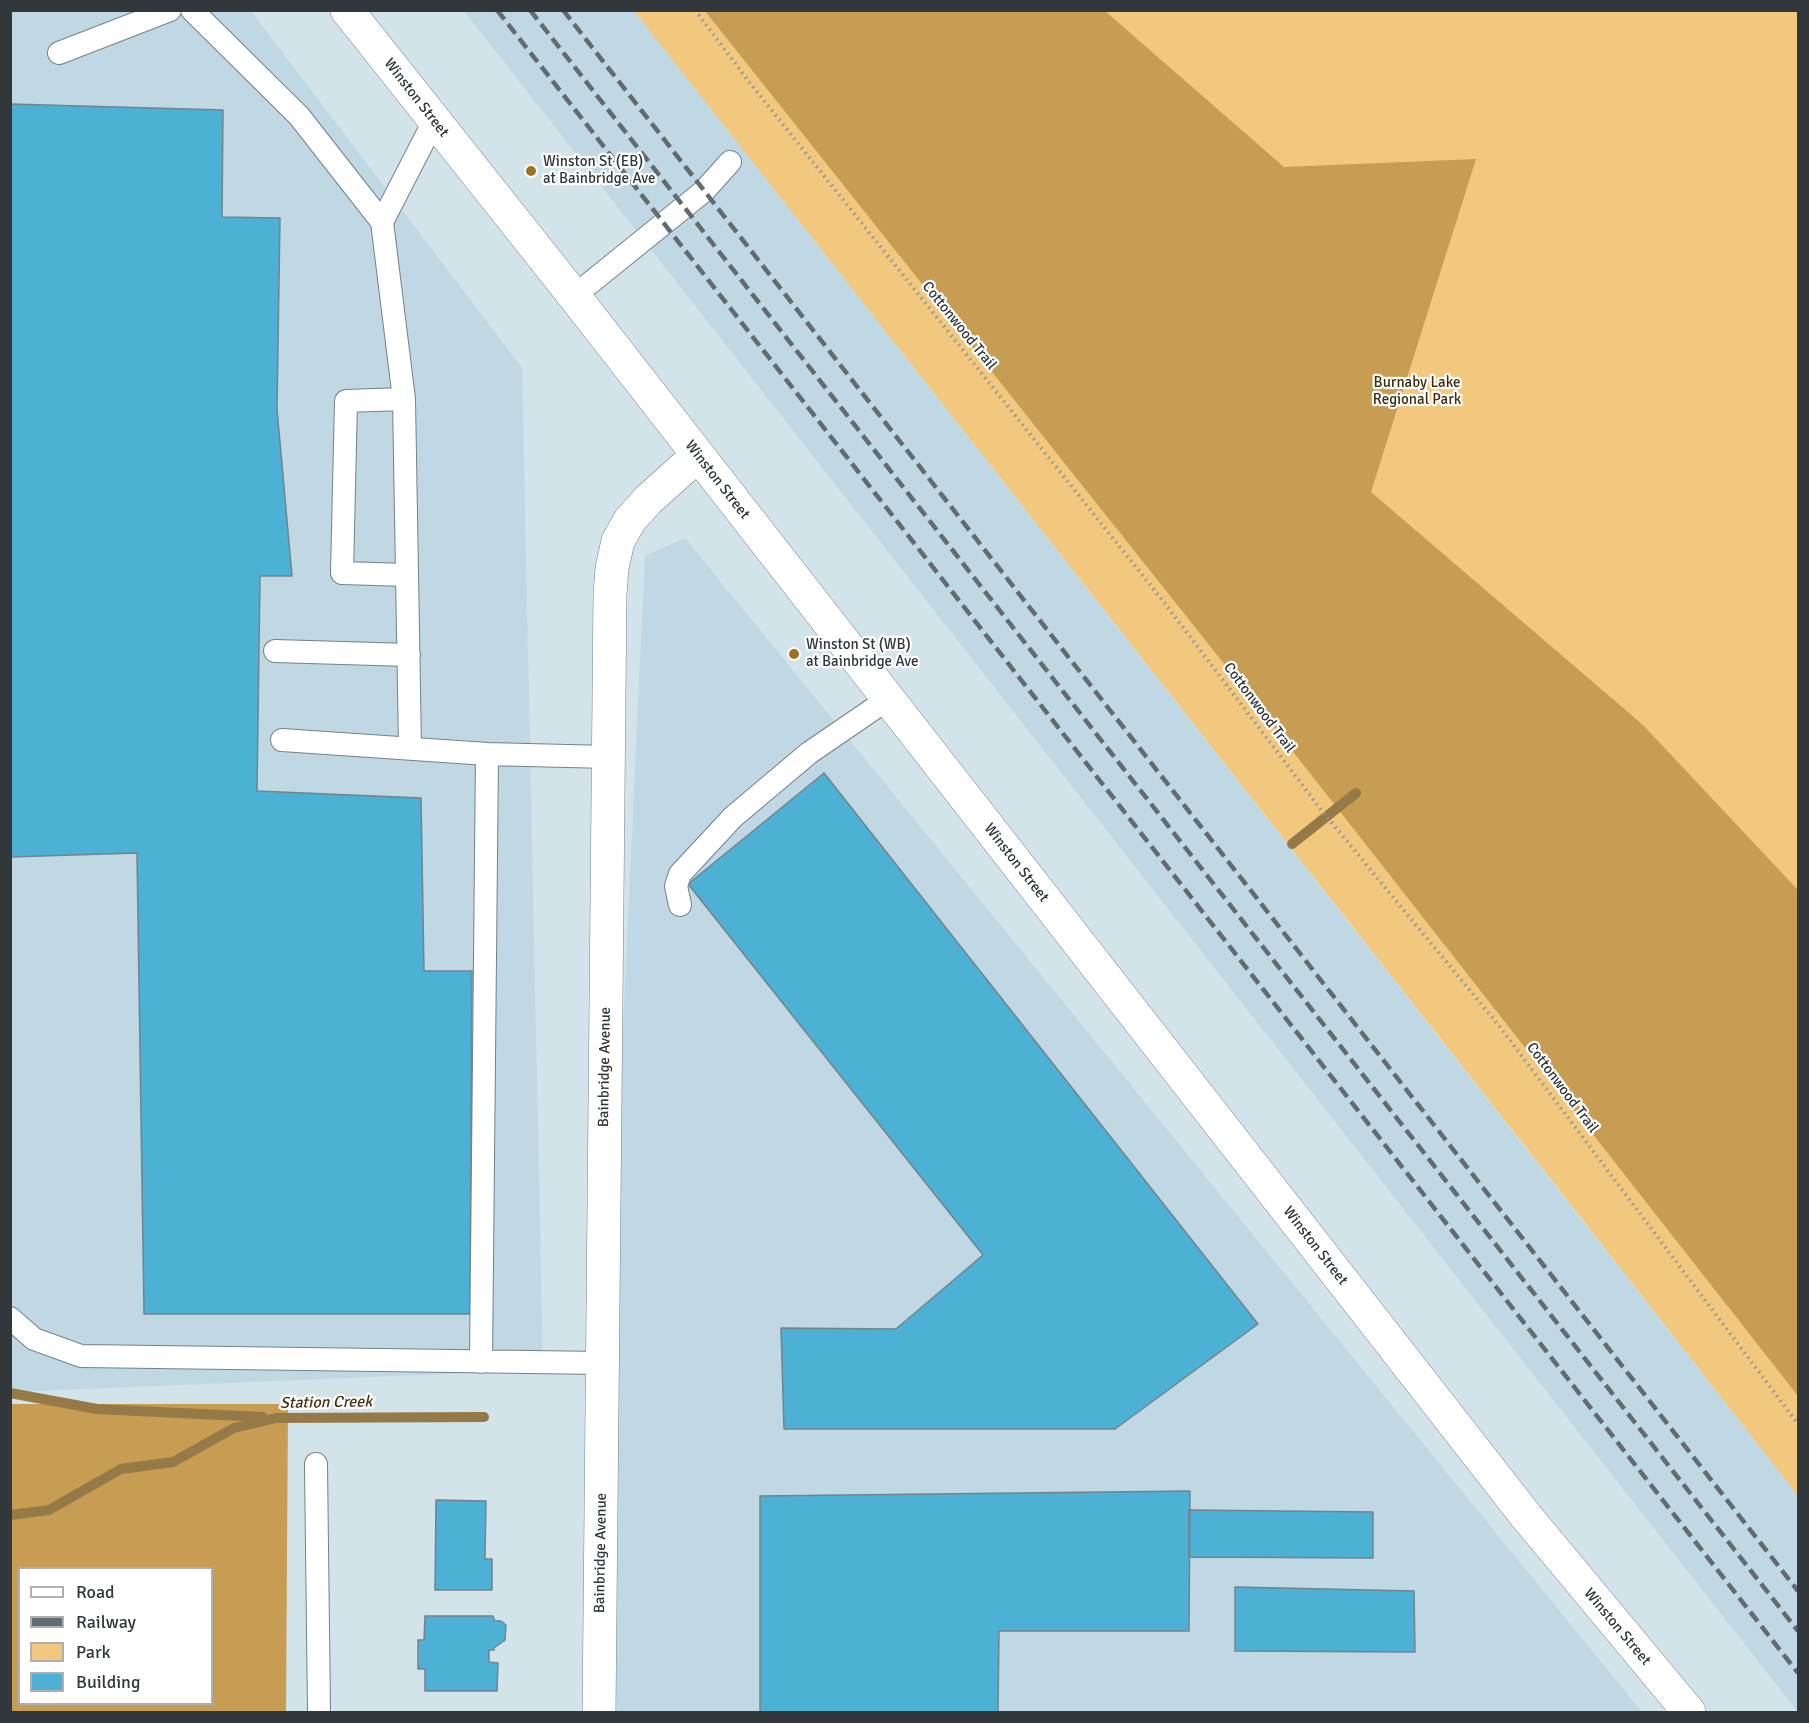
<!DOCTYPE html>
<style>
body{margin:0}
#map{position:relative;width:1809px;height:1723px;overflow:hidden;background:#d3e3ea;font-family:Signika,sans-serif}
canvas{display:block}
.frame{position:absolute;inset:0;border:12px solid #31373a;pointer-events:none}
.legend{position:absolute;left:18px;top:1567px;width:195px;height:138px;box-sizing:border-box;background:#fff;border:2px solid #adafb0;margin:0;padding:8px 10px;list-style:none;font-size:18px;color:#31373a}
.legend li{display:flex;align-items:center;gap:12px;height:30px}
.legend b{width:30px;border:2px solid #adafb0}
</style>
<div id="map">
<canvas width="1809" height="1723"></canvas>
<div class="frame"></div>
<ul class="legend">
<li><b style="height:8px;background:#fff"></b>Road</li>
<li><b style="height:8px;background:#626b6f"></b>Railway</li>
<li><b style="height:16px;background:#f2c87f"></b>Park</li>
<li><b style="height:16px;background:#4db0d5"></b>Building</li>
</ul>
</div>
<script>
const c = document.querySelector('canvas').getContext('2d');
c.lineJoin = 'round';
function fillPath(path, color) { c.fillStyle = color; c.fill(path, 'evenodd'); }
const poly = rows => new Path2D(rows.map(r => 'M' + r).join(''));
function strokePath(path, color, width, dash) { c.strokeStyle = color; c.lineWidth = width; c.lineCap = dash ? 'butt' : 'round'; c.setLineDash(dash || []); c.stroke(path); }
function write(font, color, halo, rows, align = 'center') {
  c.font = font + ' Signika,sans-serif'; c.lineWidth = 4.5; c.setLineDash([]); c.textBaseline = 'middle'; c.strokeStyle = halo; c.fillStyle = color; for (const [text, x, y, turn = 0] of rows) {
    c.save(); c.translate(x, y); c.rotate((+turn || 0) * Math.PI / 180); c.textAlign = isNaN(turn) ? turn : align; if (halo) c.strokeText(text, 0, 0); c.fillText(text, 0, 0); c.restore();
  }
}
const built = poly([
 [10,11,251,11,522,368,543,1370,11,1392],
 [464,11,634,11,1798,1496,1798,1712],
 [685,538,1642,1712,605,1712,606,1388,645,556]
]);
const green = poly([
 [634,11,1798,11,1798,1496,1560,1191]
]);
const forest = poly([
 [705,11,1105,11,1284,167,1476,159,1371,492,1643,725,1798,890,1798,1396,1233,675],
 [11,1404,288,1404,286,1711,11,1711],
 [20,1568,212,1568,212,1704,20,1704]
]);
const stream = poly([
 [1292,844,1356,793],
 [10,1393,97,1409,263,1417],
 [10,1515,49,1510,121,1469,173,1462,234,1428,276,1418,484,1417]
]);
const building = poly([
 [10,104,223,110,222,217,280,218,277,409,292,576,260,576,257,791,421,798,424,971,472,971,470,1314,144,1314,137,853,10,857,10,104],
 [824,773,1258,1324,1115,1429,784,1429,781,1328,896,1329,983,1255,688,884,824,773],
 [1190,1491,1189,1631,999,1631,998,1712,760,1712,760,1496,1190,1491],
 [436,1500,486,1501,485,1559,492,1559,492,1590,435,1590,436,1500],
 [1189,1510,1373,1512,1373,1558,1189,1557,1189,1510],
 [1235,1587,1414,1591,1415,1652,1235,1651,1235,1587],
 [425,1616,493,1616,495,1621,501,1621,506,1625,505,1640,494,1648,494,1650,489,1650,489,1662,498,1663,497,1691,425,1691,425,1669,418,1669,418,1640,424,1640,425,1616]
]);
const path = poly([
 [695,10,750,83,1163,601,1322,811,1500,1027,1798,1424]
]);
const lane = poly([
 [192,10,299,116,382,222],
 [59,53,170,10],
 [574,296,704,191,730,162],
 [404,399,346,401,342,573,407,575],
 [275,651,409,655],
 [282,740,487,754],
 [410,747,404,399,382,222,434,121],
 [680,905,676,886,680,874,733,817,809,753,888,699],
 [10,1318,34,1339,81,1356,603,1363],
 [481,1362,487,754,608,757],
 [316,1464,319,1712]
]);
const secondary = poly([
 [347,10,574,296,1526,1516,1689,1712],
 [599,1712,610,594,612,568,618,541,630,520,648,500,698,455]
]);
const rail = poly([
 [497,10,1798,1673],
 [530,10,1798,1631],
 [563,10,1798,1591]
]);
const markers = [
 [531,171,6,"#9c7421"],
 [794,654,6,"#9c7421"]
];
const streetNames = [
 ["Winston Street",416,98,52],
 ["Cottonwood Trail",959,326,51],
 ["Winston Street",717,480,52],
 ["Cottonwood Trail",1259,708,53],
 ["Winston Street",1016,863,52],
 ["Bainbridge Avenue",605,1067,-89],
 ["Cottonwood Trail",1562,1088,53],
 ["Winston Street",1315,1246,52],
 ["Bainbridge Avenue",601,1553,-89],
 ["Winston Street",1617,1627,50]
];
const poiNames = [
 ["Winston St (EB)",543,162],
 ["at Bainbridge Ave",543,179],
 ["Winston St (WB)",806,645],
 ["at Bainbridge Ave",806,662]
];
const parkNames = [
 ["Burnaby Lake",1417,383],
 ["Regional Park",1417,400]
];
const waterNames = [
 ["Station Creek",326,1403,-1]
];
fillPath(built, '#c0d8e3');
fillPath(green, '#f2c87f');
fillPath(forest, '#c69d52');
strokePath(stream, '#957a47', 10);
fillPath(building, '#4db0d5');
strokePath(building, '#74838a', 1.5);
strokePath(lane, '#738289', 24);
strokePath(secondary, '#738289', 34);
strokePath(path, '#8a959b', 4, [1.5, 4.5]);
strokePath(lane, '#fff', 22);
strokePath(secondary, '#fff', 33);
strokePath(rail, '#626b6f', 4.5, [12, 6]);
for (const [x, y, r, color] of markers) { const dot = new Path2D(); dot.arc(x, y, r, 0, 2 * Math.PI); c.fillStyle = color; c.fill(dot); strokePath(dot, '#fff', 2); }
write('15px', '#31373a', '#fff', streetNames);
write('15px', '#31373a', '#fff', poiNames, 'left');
write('15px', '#3e2c0a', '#fff', parkNames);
write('italic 16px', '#453312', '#fff', waterNames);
</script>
